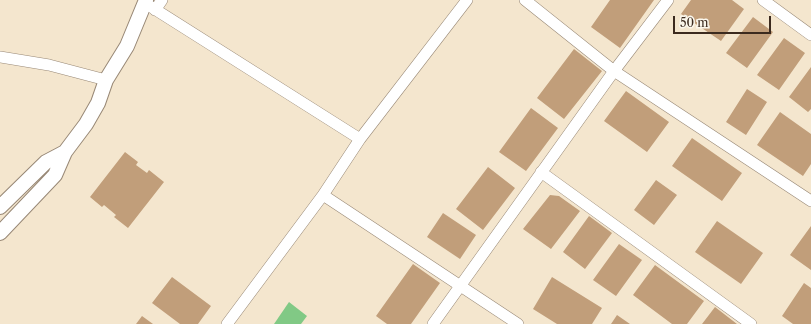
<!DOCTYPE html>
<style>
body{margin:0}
#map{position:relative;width:811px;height:324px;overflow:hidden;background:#f4e6ce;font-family:"Libre Caslon Text",serif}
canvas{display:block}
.scale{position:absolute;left:673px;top:16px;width:98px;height:18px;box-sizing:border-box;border:2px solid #3b2a1e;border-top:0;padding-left:5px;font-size:12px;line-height:14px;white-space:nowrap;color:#3b2a1e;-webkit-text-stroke:3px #fbf7ec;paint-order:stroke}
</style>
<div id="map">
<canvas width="811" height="324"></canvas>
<div class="scale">50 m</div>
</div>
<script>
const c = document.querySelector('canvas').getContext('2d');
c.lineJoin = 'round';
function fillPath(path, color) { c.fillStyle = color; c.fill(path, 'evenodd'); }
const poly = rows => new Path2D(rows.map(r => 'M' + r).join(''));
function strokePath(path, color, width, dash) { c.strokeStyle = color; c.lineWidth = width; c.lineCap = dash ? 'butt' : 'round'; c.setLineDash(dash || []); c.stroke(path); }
const green = poly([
 [289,302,307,316,301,324,274,324]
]);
const building = poly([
 [610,0,654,0,620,48,591,27],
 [691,0,732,0,744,9,721,41,681,14],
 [753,17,773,32,747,68,726,53],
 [784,38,805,53,779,90,757,75],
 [574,49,602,71,564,119,537,98],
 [811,67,811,109,808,112,789,97],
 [747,89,767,102,746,135,726,122],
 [626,91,669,122,647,152,604,121],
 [531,108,558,128,526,171,499,152],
 [780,112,811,134,811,164,803,176,757,145],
 [692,138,742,173,722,201,672,166],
 [125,152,138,162,136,165,147,173,149,170,164,182,128,228,114,217,116,215,104,205,102,207,90,197],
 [488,167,515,188,483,230,456,209],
 [656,180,677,195,654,225,634,210],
 [550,195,559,196,580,211,551,249,523,229],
 [443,213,476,235,460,259,427,237],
 [589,216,612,233,585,269,563,252],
 [717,221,763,253,741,284,695,252],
 [811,226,811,270,790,255],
 [619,244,642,260,616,296,593,280],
 [413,264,440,283,411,324,387,324,376,316],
 [655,265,704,301,687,324,672,324,633,295],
 [172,277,211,306,198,324,180,324,152,303],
 [552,277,602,308,592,324,557,324,533,309],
 [804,283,811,288,811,324,793,324,782,316],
 [715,307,737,324,702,324],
 [617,315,630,324,611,324],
 [142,316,153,324,136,324]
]);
const minor = poly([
 [525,0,614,71,811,201],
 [763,0,811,35],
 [145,3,360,139],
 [155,10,162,0],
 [0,57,49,65,106,80],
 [541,172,751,324],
 [323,195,518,324],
 [227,324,323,195,360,139,467,0],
 [433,324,614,71,668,0]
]);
const tertiary = poly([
 [0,207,46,162,65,152],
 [0,233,55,175,65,152,86,124,98,103,106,80,127,46,146,0]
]);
fillPath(green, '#81c985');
fillPath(building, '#c19e7a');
strokePath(minor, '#988876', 12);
strokePath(tertiary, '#988876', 16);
strokePath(minor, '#fff', 11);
strokePath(tertiary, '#fff', 14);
</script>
